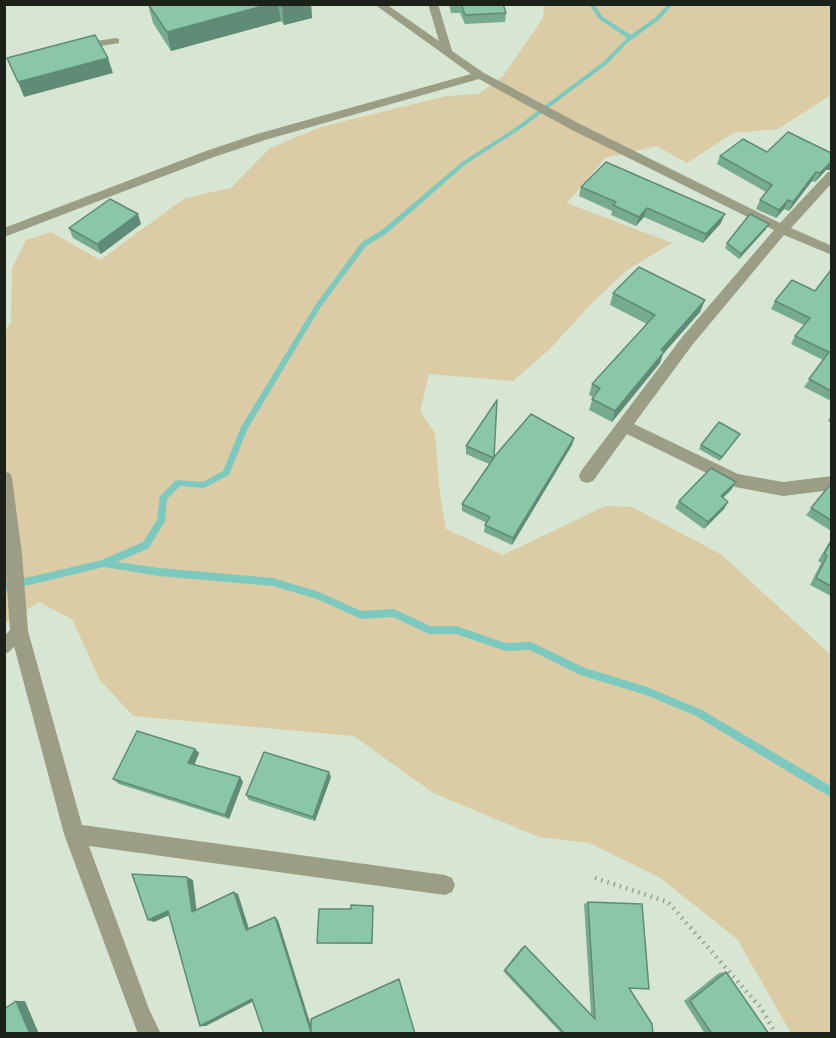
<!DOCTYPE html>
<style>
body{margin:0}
#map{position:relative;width:836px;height:1038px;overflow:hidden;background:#d7e6d2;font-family:Literata,serif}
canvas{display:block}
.frame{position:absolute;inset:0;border:6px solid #1b2019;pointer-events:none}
</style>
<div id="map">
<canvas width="836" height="1038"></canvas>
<div class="frame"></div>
</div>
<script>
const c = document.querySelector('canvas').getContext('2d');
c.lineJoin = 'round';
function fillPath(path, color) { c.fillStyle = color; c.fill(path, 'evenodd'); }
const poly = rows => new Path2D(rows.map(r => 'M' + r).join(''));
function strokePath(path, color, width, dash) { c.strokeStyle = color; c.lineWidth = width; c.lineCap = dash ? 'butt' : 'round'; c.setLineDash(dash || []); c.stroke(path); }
const green = poly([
 [544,5,831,5,831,95,778,129,733,133,687,163,657,146,605,158,567,203,672,243,627,270,591,304,550,349,513,381,429,374,420,411,435,433,440,495,446,529,503,555,605,506,632,507,722,555,831,655,831,1033,791,1033,737,939,659,877,589,843,539,837,433,793,354,736,133,716,100,680,72,619,39,602,5,623,5,331,11,323,12,268,26,240,51,232,100,260,185,198,231,188,270,148,321,127,446,96,479,94,503,76,543,18]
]);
const stream = poly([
 [589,4,594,4,603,17,631,35,656,17,668,4,673,4,660,19,627,43,607,64,519,130,466,164,386,234,366,246,320,308,247,430,229,475,204,488,180,486,167,499,165,521,149,548,117,562,159,568,273,578,319,592,361,611,394,609,430,626,456,626,506,643,531,642,585,668,647,687,702,710,832,787,832,798,696,716,646,695,580,675,530,650,506,651,456,634,429,634,393,617,361,619,317,599,273,586,159,576,104,567,4,591,4,583,102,560,143,542,157,520,160,496,175,481,178,480,203,482,223,471,241,427,316,304,362,242,382,230,462,162,515,128,603,62,627,38,599,19,589,4]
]);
const path = poly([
 [595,878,668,902,761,1008,776,1034]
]);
const service = poly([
 [116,38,119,39,119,43,83,49,79,46,83,43,116,38],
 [19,624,24,626,26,631,24,636,9,652,4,654,4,636,14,626,19,624]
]);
const minor = poly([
 [374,4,386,4,439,41,428,4,438,4,452,51,484,73,580,124,780,223,828,172,832,171,832,183,791,228,832,246,832,255,784,235,693,344,634,424,738,474,783,482,832,476,832,490,783,496,735,487,627,434,593,481,587,483,581,481,579,476,581,471,683,336,774,230,572,130,479,79,265,140,214,157,4,237,4,228,206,151,257,134,471,74,374,4],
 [4,472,10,473,12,478,22,554,28,631,82,825,445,875,452,878,455,885,452,892,445,895,89,846,149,1009,161,1034,138,1034,64,834,10,631,4,546,4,472]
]);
const wall = poly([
 [148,4,311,4,312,18,284,25,281,21,171,51,153,23],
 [449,4,503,4,506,13,505,22,465,24,460,13,451,13],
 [767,152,826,170,815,182,812,181,789,211,784,209,776,218,756,209,760,200,766,192,717,164,720,156],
 [581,187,721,223,703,243,644,217,636,226,611,215,612,211,579,196],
 [141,224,101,254,73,238,69,228],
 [766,229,739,259,725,248,727,243],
 [831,270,831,401,804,387,823,360,791,344,795,336,804,325,771,309,775,301,815,291],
 [613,293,705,300,700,312,663,354,660,363,612,422,589,410,593,397,589,395,592,384,647,324,610,305],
 [831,416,831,423,828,421],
 [574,438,572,445,512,545,484,532,485,525,487,523,462,511,462,504,489,464,466,454,466,446,494,457],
 [737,438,720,461,699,449,701,445],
 [736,482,731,490,723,498,728,502,724,509,704,529,675,508,679,501],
 [829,486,831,486,831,531,806,515],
 [831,539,831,596,810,585,821,563,818,561],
 [195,749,199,753,194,765,240,777,243,782,229,819,119,784,113,779],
 [331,777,315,821,249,800,246,795],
 [588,902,649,989,629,989,653,1034,562,1034,503,971,522,947,525,946,591,1014,584,904],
 [373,906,372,944,317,943,351,909],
 [726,972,769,1034,705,1034,684,1001,719,973]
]);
const shadedWall = poly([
 [270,4,278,4,281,21,171,51,167,32],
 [290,4,311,4,312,18,284,25,282,7],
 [108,58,113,73,24,97,18,82],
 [831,162,831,170,826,170,815,182,820,173],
 [816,172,812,181,789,211,793,202],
 [788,200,784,209,776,218,779,210],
 [647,208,644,217,636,226,639,217],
 [138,214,141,224,101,254,97,244],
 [725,214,721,223,703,243,706,234],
 [769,224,766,229,739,259,741,254],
 [705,300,700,312,663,354,660,363,612,422,615,411,661,350],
 [574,438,572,445,512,545,513,538],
 [736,482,731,490,716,504,721,496],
 [728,502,724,509,704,529,708,522],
 [195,749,199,753,193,768,188,763],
 [329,772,331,777,315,821,313,817],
 [240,777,243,782,229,819,225,815],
 [187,877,193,880,197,914,192,912],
 [234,892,238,894,250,932,246,930],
 [168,911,174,913,154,922,148,920],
 [275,917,278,920,313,1032,311,1032],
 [252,999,256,1000,206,1026,200,1026],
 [16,1001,25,1001,39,1034,30,1034]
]);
const building = poly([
 [148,4,270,4,167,32,148,4],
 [280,4,290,4,282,7,280,4],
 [461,4,503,4,506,13,465,15,461,4],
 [95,35,108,58,18,82,7,58,95,35],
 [788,132,831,153,831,162,820,173,816,172,793,202,788,200,779,210,760,200,772,185,720,156,743,139,767,152,788,132],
 [606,162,725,214,706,234,647,208,639,217,613,205,616,202,581,187,606,162],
 [110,199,138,214,97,244,69,228,110,199],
 [750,214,769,224,741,254,727,243,750,214],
 [639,267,705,300,661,350,664,352,615,411,592,399,600,388,592,384,655,315,613,293,639,267],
 [831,270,831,391,809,379,829,352,795,336,810,318,775,301,792,280,815,291,831,270],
 [497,400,494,457,531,414,574,438,513,538,485,525,490,517,462,504,494,458,466,446,497,400],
 [719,422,740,434,722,457,701,445,719,422],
 [711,468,736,482,721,496,728,502,708,522,679,501,711,468],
 [829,486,831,486,831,520,811,508,829,486],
 [831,542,831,586,816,578,827,556,824,554,831,542],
 [137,731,195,749,188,763,240,777,225,815,113,779,137,731],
 [264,752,329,772,313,817,246,795,264,752],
 [132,874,187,877,192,912,234,892,246,930,275,917,311,1032,311,1019,399,979,415,1034,264,1034,252,999,200,1026,168,911,148,920,132,874],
 [588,902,642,904,649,989,629,988,652,1024,653,1034,565,1034,505,970,525,946,595,1019,588,902],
 [351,905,373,906,372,943,317,943,319,909,351,909,351,905],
 [726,972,769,1034,712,1034,690,1001,726,972],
 [16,1001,30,1034,4,1034,4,1009,16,1001]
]);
fillPath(green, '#dbcca5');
fillPath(stream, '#7cc9c0');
strokePath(path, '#939f8f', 4.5, [1.5, 5]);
fillPath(service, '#9b9e85');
fillPath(minor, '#9b9e85');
fillPath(wall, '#76ab90');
fillPath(shadedWall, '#608b76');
fillPath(building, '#89c7a8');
strokePath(building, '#608b76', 1.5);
</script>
